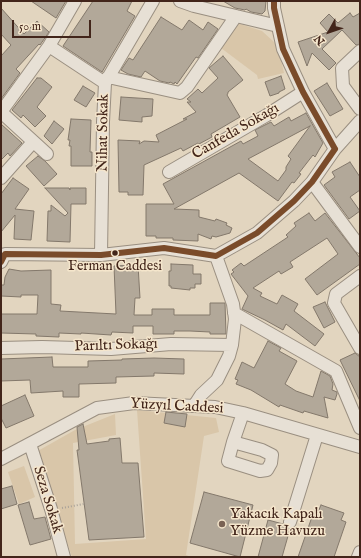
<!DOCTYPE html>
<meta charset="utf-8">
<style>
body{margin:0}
#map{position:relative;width:361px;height:558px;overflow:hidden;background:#e2d5bf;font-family:"IM FELL English",serif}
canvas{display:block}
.frame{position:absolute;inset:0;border:2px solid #42251a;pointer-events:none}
.north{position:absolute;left:309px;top:12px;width:40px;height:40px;-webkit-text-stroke:3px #f5e6cc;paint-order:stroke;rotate:230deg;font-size:11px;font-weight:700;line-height:16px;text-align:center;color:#42251a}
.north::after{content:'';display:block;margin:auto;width:14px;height:18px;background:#42251a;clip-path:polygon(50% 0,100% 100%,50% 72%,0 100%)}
.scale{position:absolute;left:12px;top:20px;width:79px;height:18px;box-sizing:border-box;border:2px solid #42251a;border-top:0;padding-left:5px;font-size:12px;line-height:14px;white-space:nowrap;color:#42251a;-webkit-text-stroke:3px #f5e6cc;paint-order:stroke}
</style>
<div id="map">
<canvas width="361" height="558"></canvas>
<div class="frame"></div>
<div class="north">N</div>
<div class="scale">50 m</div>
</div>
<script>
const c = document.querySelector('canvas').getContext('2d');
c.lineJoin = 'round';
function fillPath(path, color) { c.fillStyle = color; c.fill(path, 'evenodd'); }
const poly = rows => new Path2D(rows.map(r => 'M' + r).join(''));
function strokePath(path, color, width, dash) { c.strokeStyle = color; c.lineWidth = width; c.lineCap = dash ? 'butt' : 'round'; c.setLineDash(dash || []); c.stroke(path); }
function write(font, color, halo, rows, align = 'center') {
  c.font = font + ' "IM FELL English",serif'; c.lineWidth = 3; c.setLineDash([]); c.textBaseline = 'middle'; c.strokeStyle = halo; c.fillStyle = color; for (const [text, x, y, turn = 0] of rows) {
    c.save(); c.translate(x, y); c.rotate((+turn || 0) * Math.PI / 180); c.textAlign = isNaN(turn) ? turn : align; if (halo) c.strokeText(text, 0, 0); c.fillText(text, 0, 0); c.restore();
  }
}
const green = poly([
 [236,24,240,24,262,31,274,42,279,51,284,73,258,79,257,75,221,48],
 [137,410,216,418,219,432,204,436,186,555,191,557,72,557,36,452,75,430,115,414,116,435,73,443,75,544,146,539],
 [24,466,35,497,19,504,8,472]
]);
const building = poly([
 [31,1,66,1,56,18,31,1],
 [93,1,132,1,127,11,135,16,102,72,63,46,93,1],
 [223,1,266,1,265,11,262,14,251,12,246,9,245,10,235,8,223,1],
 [1,8,24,34,37,21,49,32,40,45,39,44,16,69,20,73,1,99,1,56,11,45,1,34,1,8],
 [350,13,353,17,360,13,360,44,356,45,342,30,322,49,336,63,329,70,312,53,307,66,298,42,328,32,320,23,329,14,338,23,350,13],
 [161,17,182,30,189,20,203,30,208,22,218,29,198,58,196,57,177,84,175,82,174,84,170,82,169,83,160,81,145,71,141,77,128,74,121,70,129,58,133,60,161,17],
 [223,56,243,80,228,92,228,93,227,95,240,117,211,134,212,137,199,144,198,143,183,151,181,148,144,165,143,195,128,195,128,192,119,192,118,140,140,141,139,144,144,141,159,142,156,135,187,119,183,119,196,112,187,102,191,102,187,99,198,89,202,93,218,78,209,68,223,56],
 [281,76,285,89,279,92,279,93,270,96,265,82,281,76],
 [37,78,41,78,52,87,37,107,46,116,35,127,23,115,21,118,12,110,37,78],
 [327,83,343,109,330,116,314,91,327,83],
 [83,86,95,93,86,107,74,100,83,86],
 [121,97,153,99,152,116,142,117,142,122,119,120,121,97],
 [306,113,323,143,315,157,313,155,299,173,301,174,294,183,292,182,278,201,239,173,174,209,199,210,199,217,215,221,216,219,227,223,226,225,232,228,230,233,216,237,212,236,211,239,198,234,198,241,173,240,173,238,156,238,156,236,146,236,146,204,174,204,163,184,241,141,243,144,258,136,255,130,271,122,274,126,289,117,291,121,306,113],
 [310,126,288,156,291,159,286,167,286,170,278,181,248,159,310,126],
 [71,119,91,120,90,152,92,152,92,166,71,166,71,146,69,146,70,140,68,140,71,119],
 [54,121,64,129,52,144,44,136,54,121],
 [1,124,22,143,10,156,8,153,1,160,1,124],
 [38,156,45,161,57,174,44,186,26,166,38,156],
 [350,162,360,177,360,190,350,197,360,211,349,219,324,185,335,177,332,172,350,162],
 [13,178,29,189,15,209,34,211,31,240,14,239,15,215,1,232,1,194,13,178],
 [45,188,69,188,70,190,70,188,86,188,86,204,71,204,70,242,47,241,48,211,51,211,51,205,65,216,68,213,45,188],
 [309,213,315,221,325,213,360,258,360,264,317,295,305,279,338,254,327,238,290,262,293,267,281,274,279,271,253,288,262,293,260,296,277,304,282,295,298,304,294,311,324,334,315,346,286,324,283,330,265,320,242,309,248,296,231,274,234,272,232,270,241,263,244,266,288,237,286,235,296,226,294,223,309,213],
 [171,264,193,265,193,274,201,274,201,284,195,284,195,288,190,288,190,290,171,288,171,286,169,286,169,271,171,271,171,264],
 [138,265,140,298,135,298,134,315,152,315,152,309,174,309,174,315,210,315,210,303,225,303,226,334,210,334,210,332,190,331,174,331,174,334,153,334,153,326,133,326,133,333,112,332,111,335,81,333,81,334,59,333,59,337,36,336,36,334,1,333,1,314,37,314,38,295,21,295,21,297,1,296,1,285,4,285,5,277,9,269,21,271,51,270,51,304,61,305,60,311,116,314,114,266,138,265],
 [325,302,335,322,324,328,313,307,325,302],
 [268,341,281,348,279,351,297,361,285,384,296,391,313,397,321,371,330,376,333,384,332,390,337,392,337,394,335,400,324,397,328,418,304,411,303,413,280,405,279,407,251,390,236,384,238,380,235,379,242,362,254,368,268,341],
 [355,353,360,357,360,401,340,360,355,353],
 [52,357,53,367,88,367,88,361,122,360,122,359,154,358,184,359,184,374,154,373,154,376,116,377,116,383,79,384,79,397,63,397,63,391,31,393,30,380,1,381,1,359,52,357],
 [25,395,34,416,6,428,1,418,1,406,25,395],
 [166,412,187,414,185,427,164,423,166,412],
 [83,424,87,444,109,441,109,439,120,438,122,463,138,463,144,537,89,540,77,450,79,450,77,427,83,424],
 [12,486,17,504,1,509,1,489,12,486],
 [204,492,253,505,240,557,190,543,204,492],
 [29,502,34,519,45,517,51,539,30,545,18,505,29,502],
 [321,505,344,513,341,520,346,522,334,557,298,557,314,511,318,512,321,505],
 [268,520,283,524,285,527,290,529,282,557,258,557,268,520]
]);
const path = poly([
 [62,508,84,504]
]);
const minor = poly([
 [180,1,194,6,278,26],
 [274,1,274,8,283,49,303,92,335,149],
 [49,46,105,83],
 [360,51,342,68,343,86,360,109],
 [108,77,180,93,187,87,236,16],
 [1,112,49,46,75,1],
 [1,112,47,154],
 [169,172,267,115,303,92],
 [1,178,33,142],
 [312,182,360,247],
 [101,255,103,122,105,83,153,1],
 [1,262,5,254,101,255,164,248,216,256,257,233,294,201,312,182,335,149,360,121],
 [360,276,336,294,334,303,360,348],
 [234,313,336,371,360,428],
 [1,348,42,347,111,349,171,344,232,345],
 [194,406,201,395,217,380,229,356,232,345,235,319,233,304,216,256],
 [233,442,262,450,272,455,271,463,267,470,260,471,228,461,233,442,243,413],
 [30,444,51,509,64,557],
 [1,459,97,408,134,403,215,407,243,413,360,447],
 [290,522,317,435],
 [358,557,360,552]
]);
const bus1 = poly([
 [274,1,274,8,283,49,303,92,335,149],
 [1,262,5,254,101,255,164,248,216,256,257,233,294,201,312,182,335,149]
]);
const markers = [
 [115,253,3.5,"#42251a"],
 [222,524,4,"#7a6354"]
];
const busNames = [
 ["Ferman Caddesi",115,267]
];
const streetNames = [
 ["Canfeda Sokağı",236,132,-30],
 ["Nihat Sokak",104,133,-89],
 ["Parıltı Sokağı",116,346,-2],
 ["Yüzyıl Caddesi",177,407,3],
 ["Seza Sokak",47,500,73]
];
const poiNames = [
 ["Yakacık Kapalı",230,515],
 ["Yüzme Havuzu",230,532]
];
fillPath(green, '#d9c6a9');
fillPath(building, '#b2a899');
strokePath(building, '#83786b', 1);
strokePath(minor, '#9a8f81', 14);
strokePath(path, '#aaa299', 2, [1, 2]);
strokePath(minor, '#e7e0d5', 12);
strokePath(bus1, '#7a4b2a', 6);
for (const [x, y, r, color] of markers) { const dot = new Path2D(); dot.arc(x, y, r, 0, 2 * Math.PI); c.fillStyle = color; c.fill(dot); strokePath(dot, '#f5e6cc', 1.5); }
write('14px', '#42251a', '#f5e6cc', busNames);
write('15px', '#42251a', '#f5e6cc', streetNames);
write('15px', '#42251a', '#f5e6cc', poiNames, 'left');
</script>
